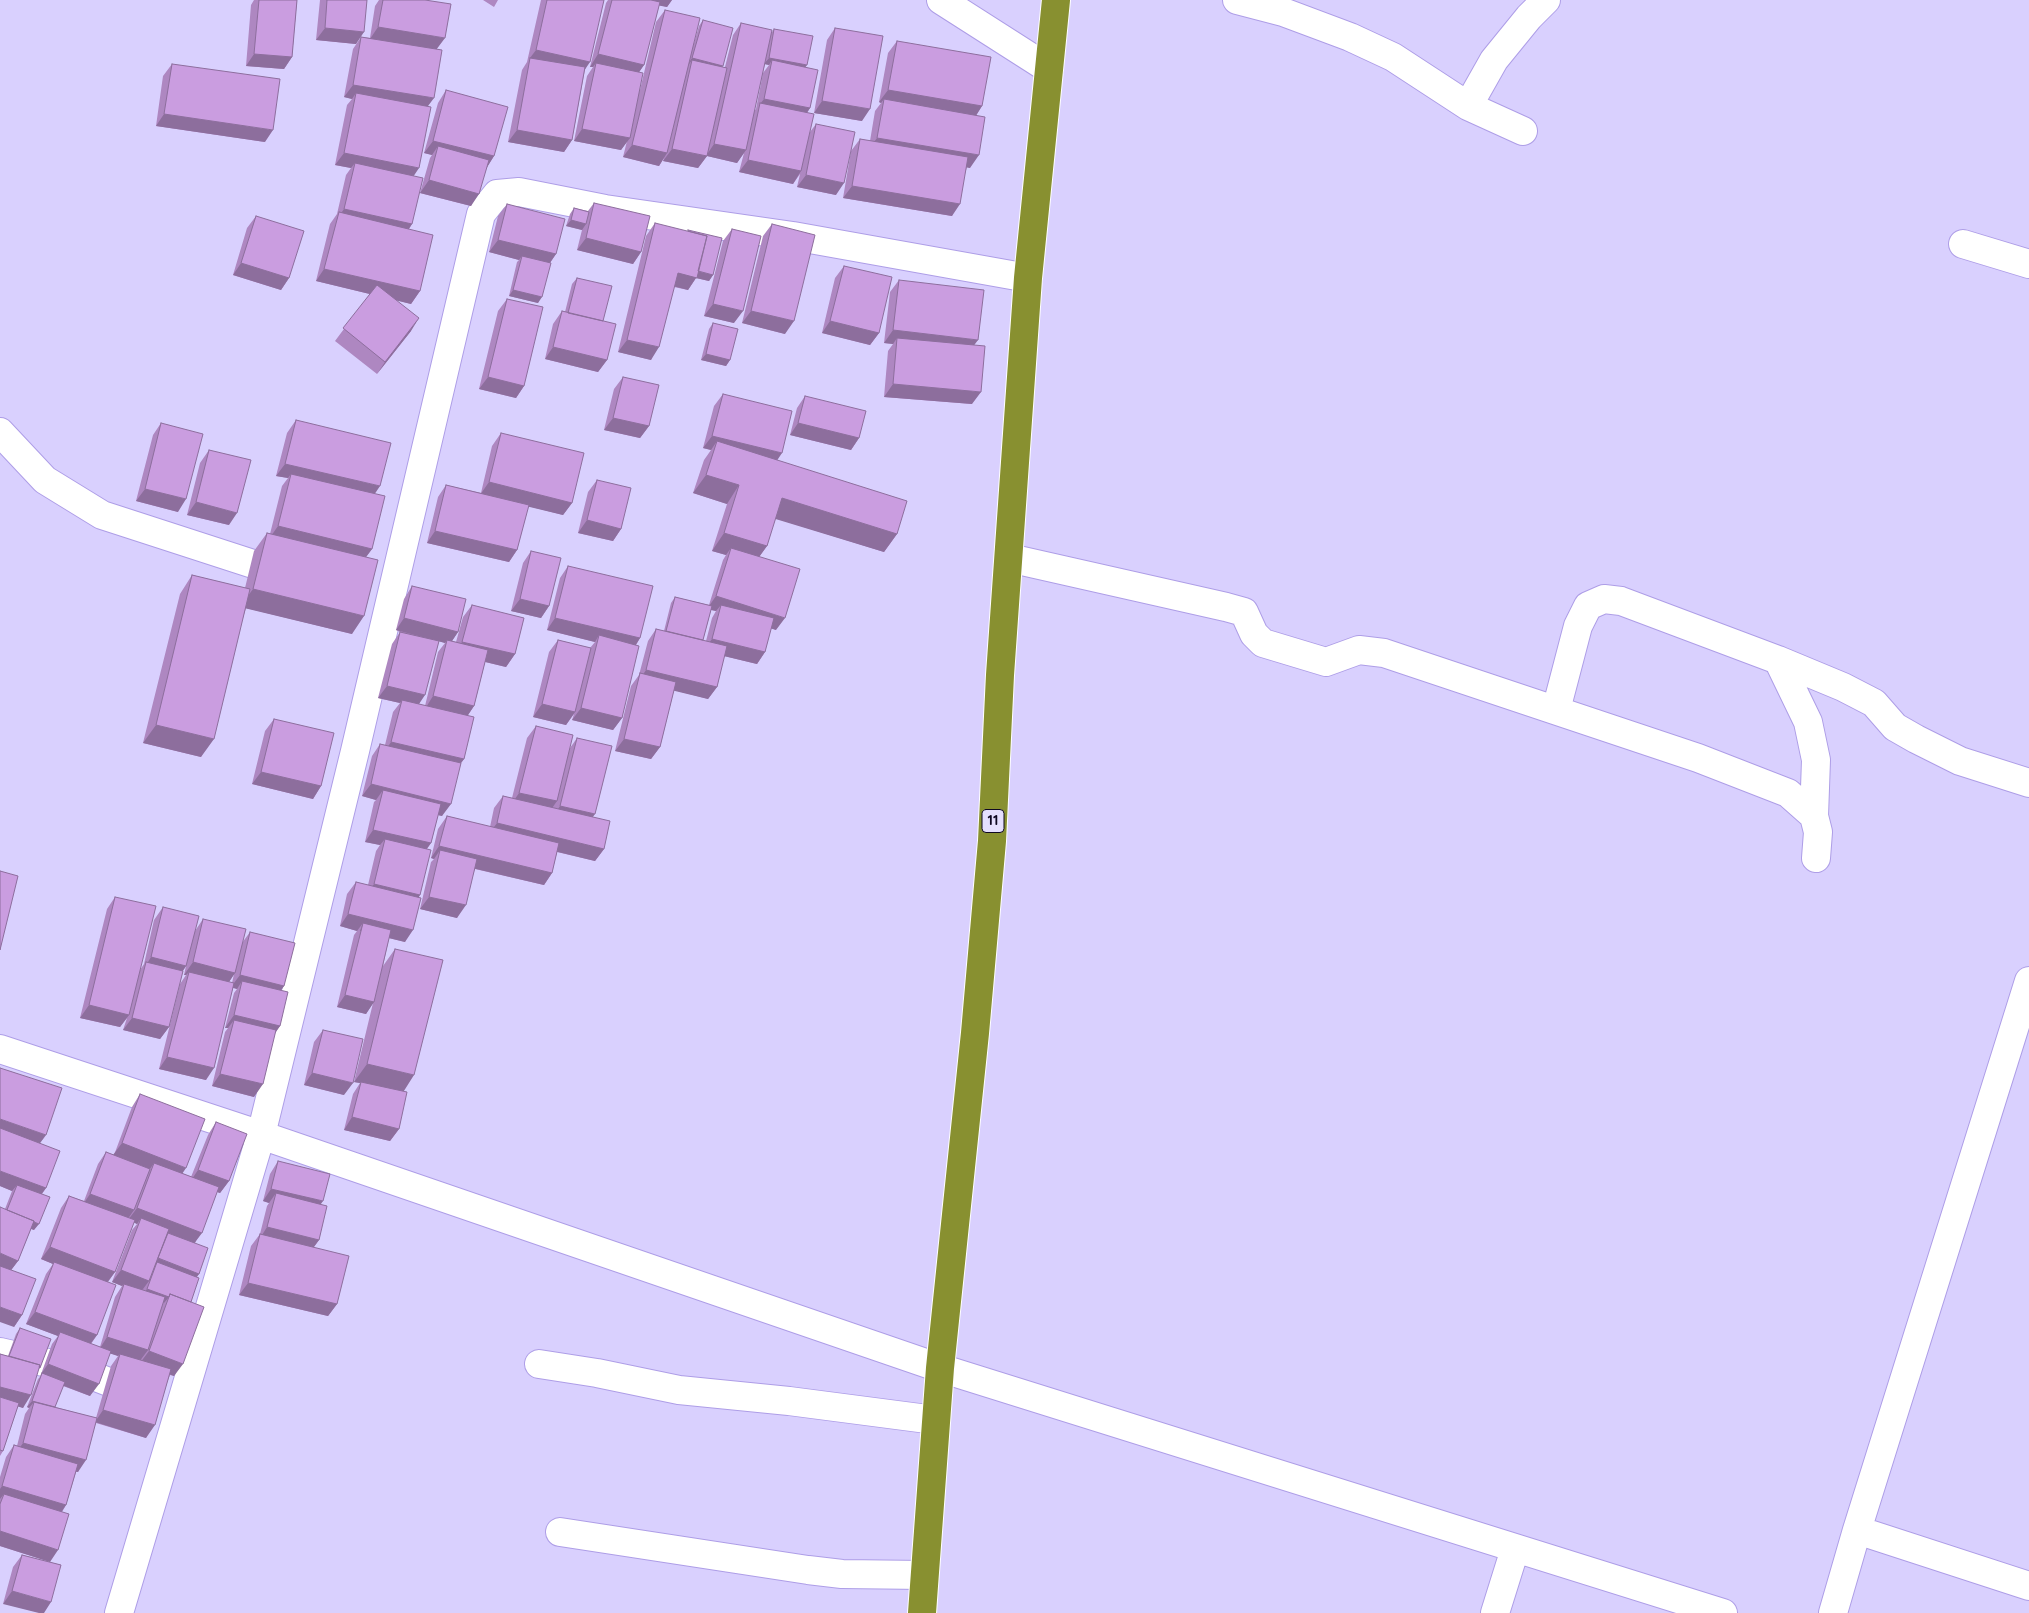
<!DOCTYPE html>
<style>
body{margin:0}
canvas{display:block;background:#d9d0fe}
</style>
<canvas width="2029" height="1613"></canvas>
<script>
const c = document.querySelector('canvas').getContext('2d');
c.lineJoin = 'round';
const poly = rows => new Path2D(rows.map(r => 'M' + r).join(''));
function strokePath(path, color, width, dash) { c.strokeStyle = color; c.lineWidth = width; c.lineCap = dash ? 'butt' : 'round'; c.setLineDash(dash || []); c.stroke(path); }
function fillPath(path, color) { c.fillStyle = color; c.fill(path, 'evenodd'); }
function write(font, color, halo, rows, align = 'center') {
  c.font = font + ' Quicksand,sans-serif'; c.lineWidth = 4.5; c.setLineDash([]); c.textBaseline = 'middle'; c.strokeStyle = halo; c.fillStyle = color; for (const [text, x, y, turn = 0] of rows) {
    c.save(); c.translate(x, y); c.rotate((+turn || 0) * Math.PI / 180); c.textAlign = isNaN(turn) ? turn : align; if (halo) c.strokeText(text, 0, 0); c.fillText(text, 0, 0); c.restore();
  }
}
const minor = poly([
 [941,0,1049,69],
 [1237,0,1283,12,1350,37,1393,57,1468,106,1523,131],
 [1468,106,1494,60,1529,17,1546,0],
 [1963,244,2029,264],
 [0,432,45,480,102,515,287,575],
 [1009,558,1226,607,1244,612,1254,634,1263,643,1326,662,1359,650,1384,653,1698,758,1788,793,1814,816,1818,832,1816,858],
 [1778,660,1808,722,1816,760,1814,816],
 [1556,710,1578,626,1588,606,1604,599,1621,601,1778,660,1843,687,1874,703,1895,727,1916,739,1960,761,2029,783],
 [0,1049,261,1135,940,1368,1723,1613],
 [0,1352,78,1370,142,1395],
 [539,1364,597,1373,679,1390,789,1401,935,1420],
 [1857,1530,2029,1586],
 [560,1532,808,1570,842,1574,924,1575],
 [119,1613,261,1135,355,751,481,214,497,194,519,192,605,209,793,236,1028,278],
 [1495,1613,1515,1549],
 [1833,1613,1857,1530,2029,981]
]);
const highway = poly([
 [922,1613,940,1368,975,1033,992,841,1000,675,1028,278,1056,0]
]);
const wall = poly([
 [254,0,297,0,292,57,284,69,246,66,251,5],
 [320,0,367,0,356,44,316,40],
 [379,0,425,0,437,49,427,107,413,176,412,224,409,229,420,291,411,304,396,300,411,331,377,374,335,341,370,294,316,281,330,224,337,214,346,175,351,168,335,165,347,105,352,99,344,97,353,49,361,37,370,38,375,6],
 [483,0,498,0,494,7],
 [541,0,604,0,585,69,572,140,564,152,508,142,522,70,527,62],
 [608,0,672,0,667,7,659,5,644,65,639,72,640,90,656,22,665,10,694,43,699,26,703,20,722,67,725,67,733,35,741,23,772,32,774,29,805,67,810,108,807,113,810,132,816,124,836,195,797,187,800,174,793,184,739,172,744,153,737,163,707,156,698,168,663,161,664,158,659,166,623,157,627,141,621,150,574,141,587,76,593,67,590,67,606,3],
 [765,64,769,65,763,73,756,109,754,111],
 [835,28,862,121,814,113,827,40],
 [897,41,982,106,976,115,970,168,967,167,952,216,843,198,851,151,860,139,870,141,875,111,881,103,879,102,888,53],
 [172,64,265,142,156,126,163,76],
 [446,90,494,156,487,167,471,206,420,193,430,158,432,155,424,153,438,103],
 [594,203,641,252,633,264,577,250,582,230,566,226,570,214,574,208,588,211],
 [507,204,556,254,550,263,538,303,509,296,517,262,519,260,489,252,498,216],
 [256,216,289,278,281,290,233,275,247,228],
 [655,223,713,275,709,281,696,278,688,290,674,287,651,360,618,352,646,236],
 [772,224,785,334,742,323,763,236],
 [732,229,734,323,704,316,723,241],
 [844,266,879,333,870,345,822,333,835,278],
 [577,278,603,321,607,360,598,372,545,359,553,324,562,311,565,312,572,284],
 [899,280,974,345,972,404,884,397,888,351,893,344,884,343,890,292],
 [507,299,524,386,516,398,479,389,498,311],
 [713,323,730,360,726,366,701,360,709,329],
 [623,377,649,426,640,438,604,430,614,389],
 [723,394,777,460,897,534,884,552,775,518,767,546,759,557,776,630,771,628,765,652,757,664,724,656,717,687,708,699,674,690,660,747,651,759,615,751,631,686,639,675,648,641,656,629,664,631,671,603,675,597,709,605,723,560,726,555,712,551,727,504,693,493,704,460,711,450,703,448,714,406],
 [711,610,716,611,712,618,706,641,703,640],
 [805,396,859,438,851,450,790,435,797,408],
 [296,420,375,494,372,549,366,557,352,634,246,608,201,757,143,743,180,594,192,575,245,588,254,551,267,533,270,534,282,486,288,478,276,476,287,433],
 [161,423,178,512,136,501,153,435],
 [501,433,572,503,563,515,528,506,517,550,509,562,427,543,438,497,446,485,481,493,492,446],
 [209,450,229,525,187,515,200,463],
 [597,480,621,529,613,541,578,533,588,492],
 [531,551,549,606,541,618,511,611,523,563],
 [568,566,640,638,636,645,622,718,613,730,572,720,574,714,566,725,533,717,549,652,558,640,590,648,595,642,547,630,560,578],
 [412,586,458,632,452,641,456,642,463,617,472,605,515,654,506,667,485,662,474,706,468,715,464,759,461,763,442,816,438,815,431,843,427,849,419,897,405,942,389,938,383,966,395,949,403,1091,399,1129,390,1141,344,1130,353,1094,360,1083,354,1082,373,1003,366,1014,337,1007,354,935,357,931,340,926,347,894,356,882,368,885,376,851,380,845,365,842,374,802,376,800,362,796,372,756,380,744,385,745,393,712,400,703,378,698,392,644,400,632,396,630,404,599],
 [439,641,445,643,438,652,425,706,419,704],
 [274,719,321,786,313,799,252,784,265,731],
 [536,726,570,748,577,738,593,817,604,849,595,861,557,852,552,873,544,885,475,869,457,918,420,909,431,862,434,859,431,858,438,829,447,816,490,827,494,808,503,796,512,798,527,738],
 [115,897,140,970,144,964,154,920,163,907,195,931,203,919,242,943,250,932,284,986,281,990,280,1026,275,1033,254,1097,212,1086,225,1032,228,1028,225,1028,234,993,237,989,233,988,206,1080,159,1069,180,984,186,975,184,975,186,966,183,971,169,1027,160,1039,123,1030,127,1018,120,1027,80,1018,107,909],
 [234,974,232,983,229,982],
 [323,1030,344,1095,304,1085,314,1042],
 [140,1094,182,1173,191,1177,208,1135,216,1122,229,1181,220,1193,217,1192,195,1243,199,1274,197,1277,174,1376,170,1375,146,1438,96,1423,78,1472,76,1472,66,1505,62,1512,50,1562,0,1546,0,1477,6,1457,14,1445,17,1446,25,1414,29,1408,27,1407,38,1379,40,1377,52,1344,58,1336,26,1324,46,1274,53,1264,41,1259,61,1208,69,1196,84,1201,98,1164,106,1152,114,1155,132,1107],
 [134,1222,137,1224,132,1230,112,1282,122,1286,115,1297,100,1347,91,1344,97,1335,108,1282,115,1272],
 [110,1353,118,1356,111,1366,96,1418,55,1407,63,1386,90,1396],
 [46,1135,40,1143,46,1188,42,1194,34,1230,31,1229,18,1261,11,1270,22,1315,14,1327,5,1209,12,1191,0,1186],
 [278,1161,321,1204,319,1240,314,1247,337,1304,328,1316,239,1295,251,1246,260,1234,267,1206,269,1203,263,1201,270,1174],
 [20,1328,40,1368,38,1370,23,1408,18,1406,3,1451,0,1456,0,1354,8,1356,16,1334],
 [22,1555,61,1565,3,1604,13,1567]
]);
const shadedWall = poly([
 [629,0,672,0,667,7],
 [378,27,445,38,436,50,370,39],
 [325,28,364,32,356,44,316,40],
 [536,50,590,62,582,74,530,58],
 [254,54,292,57,284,69,246,66],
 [598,54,644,65,635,78,596,63,593,67,590,67],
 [692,58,723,66,718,72,692,60,689,64,688,64],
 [769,58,807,65,802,72,772,60,769,65,764,64],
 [353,85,434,98,425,110,356,93,352,99,344,97],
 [888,90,982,106,974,119,884,99,881,103,879,102],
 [764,99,810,108,802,120,760,104],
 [822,101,870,109,862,121,814,113],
 [164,114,273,130,265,142,156,126],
 [582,129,630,138,621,150,574,141],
 [517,130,572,140,564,152,508,142],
 [877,138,979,155,970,168,868,150],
 [433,141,494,156,486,169,438,146,432,155,424,153],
 [714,144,746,150,737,163,707,156,698,168,663,161,672,149,706,156],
 [632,145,667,153,659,166,623,157],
 [344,153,419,168,411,180,355,163,351,168,335,165],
 [748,160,801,171,793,184,739,172],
 [806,175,844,183,836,195,797,187],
 [429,180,479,194,471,206,420,193],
 [852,186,960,204,952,216,843,198],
 [344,209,412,224,404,236,337,219],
 [571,220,586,224,582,230,566,226],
 [586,238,641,252,633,264,577,250],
 [498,240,556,254,547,267,522,256,519,260,489,252],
 [241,263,289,278,281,290,233,275],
 [324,269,420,291,411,304,316,281],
 [696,271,713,275,709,281,696,278,688,290,669,285,678,273],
 [513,290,542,297,538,303,509,296],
 [713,304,743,311,734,323,704,316],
 [751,311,794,321,785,334,742,323],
 [419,318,411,331,377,374,385,362],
 [830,321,879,333,870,345,822,333],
 [893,330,978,340,969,352,897,338,893,344,884,343],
 [627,340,659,347,651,360,618,352],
 [553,347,607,360,598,372,545,359],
 [706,354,730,360,726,366,701,360],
 [488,377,524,386,516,398,479,389],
 [893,384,981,392,972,404,884,397],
 [613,418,649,426,640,438,604,430],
 [798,423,859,438,851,450,790,435],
 [712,436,782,453,774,465,717,441,711,450,703,448],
 [285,464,380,486,372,498,291,474,288,478,276,476],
 [706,475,739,485,727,504,693,493],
 [489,482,572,503,563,515,480,495],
 [145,489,186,499,178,512,136,501],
 [782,498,897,534,884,552,769,517],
 [196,502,237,513,229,525,187,515],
 [587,520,621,529,613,541,578,533],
 [278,526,372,549,363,561,269,539],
 [435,531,517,550,509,562,427,543],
 [724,533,767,546,754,564,731,548,726,555,712,551],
 [253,589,364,616,352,634,240,607],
 [716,596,785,618,776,630,719,612,721,605,716,611,707,609],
 [520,599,549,606,541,618,511,611],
 [404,618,458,632,450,644,447,640,445,643,396,630],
 [555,618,640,638,632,651,599,635,595,642,547,630],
 [712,639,765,652,757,664,703,651],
 [462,642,515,654,506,667,453,654],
 [646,670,717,687,708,699,638,682],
 [387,686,425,695,417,707,402,700,400,703,378,698],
 [433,696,474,706,466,718,425,709],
 [542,704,575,712,566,725,533,717],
 [581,708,622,718,613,730,572,720],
 [156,725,214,739,201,757,143,743],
 [624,739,660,747,651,759,615,751],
 [391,742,464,759,455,771,383,754],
 [261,772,321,786,313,799,252,784],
 [371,784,451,804,442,816,380,801,383,790,376,800,362,796],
 [519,793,557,801,548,814,511,805],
 [560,806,595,814,586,826,552,818],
 [497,823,604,849,595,861,488,835],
 [373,830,431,843,422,855,385,839,380,845,365,842],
 [439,846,552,873,544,885,438,860,440,850,434,859,431,858],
 [374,884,420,895,412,908,365,897],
 [429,897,466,905,457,918,420,909],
 [348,914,413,930,405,942,360,931,363,923,357,931,340,926],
 [151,957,186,966,178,978,145,967],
 [193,962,235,973,227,985,189,972,186,975,184,975],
 [240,975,284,986,276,998,242,981,237,989,231,987],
 [345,995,374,1002,366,1014,337,1007],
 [89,1005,129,1015,120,1027,80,1018],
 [234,1015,280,1026,271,1039,234,1020,228,1028,225,1028],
 [132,1018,169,1027,160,1039,123,1030],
 [167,1057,214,1068,206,1080,159,1069],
 [367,1064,414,1075,402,1094,361,1082,360,1083,354,1082],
 [312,1073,353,1083,344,1095,304,1085],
 [220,1074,263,1084,254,1097,212,1086],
 [352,1117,399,1129,390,1141,344,1130],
 [0,1119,46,1135,37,1147,0,1134],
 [122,1143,186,1168,178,1180,154,1163,150,1169,113,1155],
 [198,1170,229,1181,220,1193,190,1182],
 [0,1171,46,1188,37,1200,17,1185,12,1191,0,1186],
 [271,1189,323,1201,314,1214,276,1193,269,1203,263,1201],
 [90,1194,134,1210,125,1223,82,1206],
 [137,1208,202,1233,193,1245,167,1232,141,1218,137,1224,128,1220],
 [6,1211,39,1224,34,1230,2,1217],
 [267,1227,319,1240,310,1252,259,1240],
 [50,1247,115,1272,106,1284,54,1262,53,1264,41,1259],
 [0,1253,18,1261,9,1273,0,1269],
 [157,1258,199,1274,194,1280,155,1265],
 [121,1270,149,1281,140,1293,124,1284,122,1286,112,1282],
 [248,1283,337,1304,328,1316,239,1295],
 [147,1289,169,1297,164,1303,142,1295],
 [0,1307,22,1315,14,1327,0,1322],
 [35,1312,97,1335,88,1347,60,1332,58,1336,26,1324],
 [107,1337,148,1350,139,1362,120,1354,118,1356,99,1350],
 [149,1351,183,1364,174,1376,140,1363],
 [48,1364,99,1384,90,1396,41,1377,42,1373,39,1377],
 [0,1387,31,1395,23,1408,0,1401],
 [32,1401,34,1402,29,1408,27,1407],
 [103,1410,155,1425,146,1438,95,1422],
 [23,1443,86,1460,78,1472,14,1456],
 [2,1486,66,1505,58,1517,4,1494,0,1499,0,1489],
 [0,1531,58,1550,50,1562,0,1546],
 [12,1591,51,1602,44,1613,39,1613,3,1604]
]);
const building = poly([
 [259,0,297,0,292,57,254,54,259,0],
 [327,0,367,0,364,32,325,28,327,0],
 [383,0,425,0,451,4,445,38,378,27,383,0],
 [547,0,604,0,590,62,536,50,547,0],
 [612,0,651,0,660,2,644,65,598,54,612,0],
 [665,10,700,18,667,153,632,145,665,10],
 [703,20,733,28,723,66,692,58,703,20],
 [741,23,772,30,746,150,714,144,741,23],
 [835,28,883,36,870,109,822,101,835,28],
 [774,29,813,36,807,65,769,58,774,29],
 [361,37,442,50,434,98,353,85,361,37],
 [897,41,991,57,982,106,888,90,897,41],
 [530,58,585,67,572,140,517,130,530,58],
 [692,60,727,68,707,156,672,149,692,60],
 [772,60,818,70,810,108,764,99,772,60],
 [596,63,643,73,630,138,582,129,596,63],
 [172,64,280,79,273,130,164,114,172,64],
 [446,90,508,107,494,156,433,141,446,90],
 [356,93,431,107,419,168,344,153,356,93],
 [884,99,985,117,979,155,877,138,884,99],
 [760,103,814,114,801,171,748,160,760,103],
 [816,124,855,132,844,183,806,175,816,124],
 [860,139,968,157,960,204,852,186,860,139],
 [438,146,489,160,479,194,429,180,438,146],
 [355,163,423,178,412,224,344,209,355,163],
 [594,203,650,216,641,252,586,238,594,203],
 [507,204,565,219,556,254,498,240,507,204],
 [574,208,589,212,586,224,571,220,574,208],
 [339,212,433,235,420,291,324,269,339,212],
 [256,216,304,231,289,278,241,263,256,216],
 [655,223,707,236,697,278,678,273,659,347,627,340,655,223],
 [772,224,815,235,794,321,751,311,772,224],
 [732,229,761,236,743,311,713,304,732,229],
 [688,230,722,238,713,275,698,271,707,236,688,231,688,230],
 [522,256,551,263,542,297,513,290,522,256],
 [844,266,892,277,879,333,830,321,844,266],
 [577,278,612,286,603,321,568,313,577,278],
 [899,280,984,290,978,340,893,330,899,280],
 [377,285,419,318,385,362,343,328,377,285],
 [507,299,543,307,524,386,488,377,507,299],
 [562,311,616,324,607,360,553,347,562,311],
 [713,323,738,329,730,360,706,354,713,323],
 [897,338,985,346,981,392,893,384,897,338],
 [623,377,659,385,649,426,613,418,623,377],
 [723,394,792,411,782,453,712,436,723,394],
 [805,396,866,411,859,438,798,423,805,396],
 [296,420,391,443,380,486,285,464,296,420],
 [161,423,203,434,186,499,145,489,161,423],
 [501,433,584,453,572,503,489,482,501,433],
 [717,441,907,501,897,534,782,498,767,546,724,533,739,485,706,475,717,441],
 [209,450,251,460,237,513,196,502,209,450],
 [291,474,385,496,372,549,278,526,291,474],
 [597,480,631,488,621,529,587,520,597,480],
 [446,485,529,505,517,550,435,531,446,485],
 [267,533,378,560,364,616,253,589,267,533],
 [731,548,800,569,785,618,716,596,731,548],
 [531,551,561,558,549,606,520,599,531,551],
 [568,566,653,586,640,638,555,618,568,566],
 [192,575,250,589,214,739,156,725,192,575],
 [412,586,466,599,458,632,404,618,412,586],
 [675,597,712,606,703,640,666,631,675,597],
 [472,605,524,618,515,654,462,642,472,605],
 [721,605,774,618,765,652,712,639,721,605],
 [656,629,727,646,717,687,646,670,656,629],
 [400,632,439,641,425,695,387,686,400,632],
 [599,635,639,646,622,718,581,708,599,635],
 [447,640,488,650,474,706,433,696,447,640],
 [558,640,591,648,575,712,542,704,558,640],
 [640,673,676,682,660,747,624,739,640,673],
 [402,700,474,717,464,759,391,742,402,700],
 [274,719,334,733,321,786,261,772,274,719],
 [536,726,573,735,557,801,519,793,536,726],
 [577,738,612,746,595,814,560,806,577,738],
 [380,744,461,763,451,804,371,784,380,744],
 [383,790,441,804,431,843,373,830,383,790],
 [503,796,610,821,604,849,497,823,503,796],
 [447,816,559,843,552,873,439,846,447,816],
 [385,839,431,850,420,895,374,884,385,839],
 [440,850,477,859,466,905,429,897,440,850],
 [0,871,18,876,0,950,0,871],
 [356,882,421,898,413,930,348,914,356,882],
 [115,897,156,906,129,1015,89,1005,115,897],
 [163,907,199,916,186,966,151,957,163,907],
 [203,919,246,929,235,973,193,962,203,919],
 [363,923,391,930,374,1002,345,995,363,923],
 [250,932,295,943,284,986,240,975,250,932],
 [395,949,443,960,414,1075,367,1064,395,949],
 [146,962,183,971,169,1027,132,1018,146,962],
 [189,972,234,983,214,1068,167,1057,189,972],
 [242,981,288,992,280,1026,234,1015,242,981],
 [234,1020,276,1030,263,1084,220,1074,234,1020],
 [323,1030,363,1039,353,1083,312,1073,323,1030],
 [0,1068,62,1088,46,1135,0,1119,0,1068],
 [361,1082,407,1092,399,1129,352,1117,361,1082],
 [140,1094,205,1119,186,1168,122,1143,140,1094],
 [216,1122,247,1134,229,1181,198,1170,216,1122],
 [0,1128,60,1151,46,1188,0,1171,0,1128],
 [106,1152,150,1169,134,1210,90,1194,106,1152],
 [278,1161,330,1174,323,1201,271,1189,278,1161],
 [154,1163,219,1187,202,1233,137,1208,154,1163],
 [17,1185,50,1197,39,1224,34,1222,34,1221,7,1210,17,1185],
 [276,1193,327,1206,319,1240,267,1227,276,1193],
 [69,1196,135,1220,115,1272,50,1247,69,1196],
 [0,1207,34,1221,18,1261,0,1253,0,1207],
 [141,1218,169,1229,149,1281,121,1270,141,1218],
 [168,1233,208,1248,199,1274,158,1258,168,1233],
 [260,1234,349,1256,337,1304,248,1283,260,1234],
 [54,1262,116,1285,97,1335,35,1312,54,1262],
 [157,1262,199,1278,191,1302,170,1294,169,1297,147,1289,157,1262],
 [0,1266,36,1279,22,1315,0,1307,0,1266],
 [124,1284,165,1297,148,1350,107,1337,124,1284],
 [170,1294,204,1307,183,1364,149,1351,170,1294],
 [20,1328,51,1339,40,1368,39,1367,40,1365,9,1356,20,1328],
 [60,1332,111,1351,99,1384,48,1364,60,1332],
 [0,1354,40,1365,31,1395,0,1387,0,1354],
 [120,1354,171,1369,155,1425,103,1410,120,1354],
 [42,1373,65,1382,55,1407,32,1401,42,1373],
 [0,1397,19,1403,3,1451,0,1450,0,1397],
 [34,1402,97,1418,86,1460,23,1443,34,1402],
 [14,1445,78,1464,66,1505,2,1486,14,1445],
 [4,1494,69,1514,58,1550,0,1531,0,1504,4,1494],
 [22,1555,61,1565,51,1602,12,1591,22,1555]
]);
const shields = [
 [993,821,22]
];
const shieldNames = [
 ["11",993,821]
];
strokePath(minor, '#ae9ee7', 30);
strokePath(highway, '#fff', 30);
strokePath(minor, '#fff', 28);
strokePath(highway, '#889030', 28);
fillPath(wall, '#ae87c1');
fillPath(shadedWall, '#8d6e9d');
fillPath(building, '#ca9de0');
strokePath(building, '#8d6e9d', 1);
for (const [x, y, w] of shields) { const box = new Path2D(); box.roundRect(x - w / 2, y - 11.5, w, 23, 4); c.fillStyle = '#e5dffe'; c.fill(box); strokePath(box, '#0f0822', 1); }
write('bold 14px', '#0f0822', null, shieldNames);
</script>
